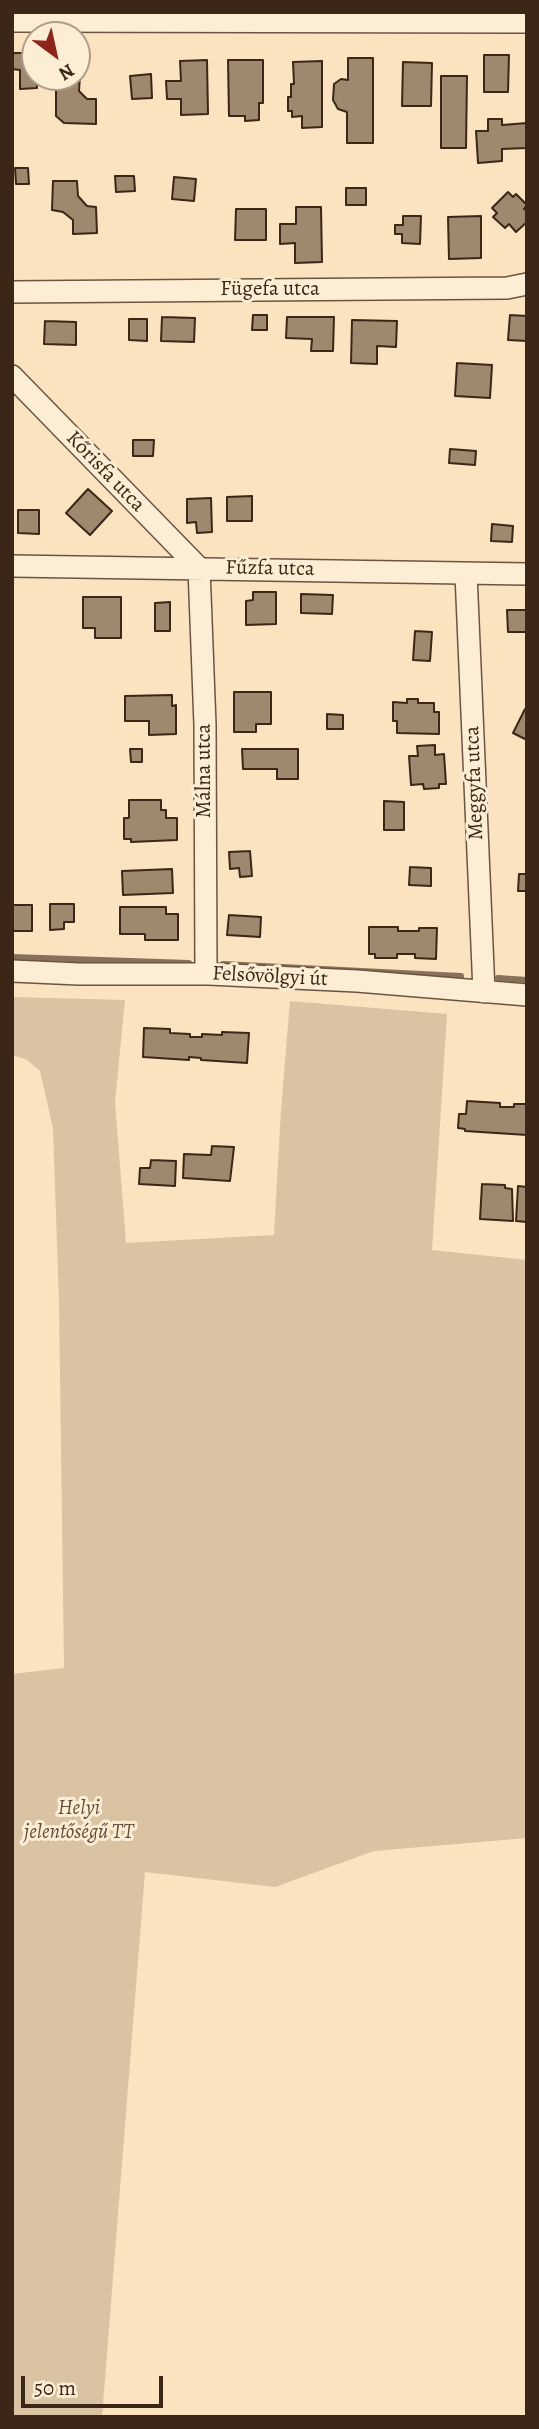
<!DOCTYPE html>
<meta charset="utf-8">
<style>
body{margin:0}
#map{position:relative;width:539px;height:2429px;overflow:hidden;background:#fae3be;font-family:Alegreya,serif}
canvas{display:block}
.frame{position:absolute;inset:0;border:14px solid #3b2618;pointer-events:none}
.north{position:absolute;left:21px;top:21px;width:70px;height:70px;box-sizing:border-box;background:#fcedd5;border:2px solid #af9d89;border-radius:50%;rotate:147deg;font-size:19px;font-weight:700;line-height:28px;text-align:center;color:#3b2618}
.north::after{content:'';display:block;margin:auto;width:24px;height:32px;background:#8f2418;clip-path:polygon(50% 0,100% 100%,50% 72%,0 100%)}
.scale{position:absolute;left:21px;top:2376px;width:142px;height:32px;box-sizing:border-box;border:4px solid #3b2618;border-top:0;padding-left:9px;font-size:21px;line-height:24px;white-space:nowrap;color:#3b2618;-webkit-text-stroke:5px #fcedd5;paint-order:stroke}
</style>
<div id="map">
<canvas width="539" height="2429"></canvas>
<div class="frame"></div>
<div class="north">N</div>
<div class="scale">50 m</div>
</div>
<script>
const c = document.querySelector('canvas').getContext('2d');
c.lineJoin = 'round';
function fillPath(path, color) { c.fillStyle = color; c.fill(path, 'evenodd'); }
const poly = rows => new Path2D(rows.map(r => 'M' + r).join(''));
function strokePath(path, color, width, dash) { c.strokeStyle = color; c.lineWidth = width; c.lineCap = dash ? 'butt' : 'round'; c.setLineDash(dash || []); c.stroke(path); }
function write(font, color, halo, rows, align = 'center') {
  c.font = font + ' Alegreya,serif'; c.lineWidth = 6; c.setLineDash([]); c.textBaseline = 'middle'; c.strokeStyle = halo; c.fillStyle = color; for (const [text, x, y, turn = 0] of rows) {
    c.save(); c.translate(x, y); c.rotate((+turn || 0) * Math.PI / 180); c.textAlign = isNaN(turn) ? turn : align; if (halo) c.strokeText(text, 0, 0); c.fillText(text, 0, 0); c.restore();
  }
}
const green = poly([
 [12,997,125,1000,115,1102,126,1243,274,1235,281,1110,290,1001,447,1014,432,1250,527,1260,527,1838,374,1851,275,1887,145,1872,102,2417,12,2417,12,1674,64,1668,59,1301,53,1128,40,1071,27,1060,12,1055]
]);
const stream = poly([
 [12,957,189,963],
 [223,964,461,976],
 [498,978,527,980]
]);
const building = poly([
 [12,53,35,53,37,88,20,89,20,70,12,69,12,53],
 [484,55,509,55,508,92,484,92,484,55],
 [348,58,373,58,373,143,347,143,347,112,338,109,333,100,334,84,341,79,348,80,348,58],
 [207,60,208,114,181,115,181,99,167,99,166,81,181,81,180,61,207,60],
 [228,60,263,60,263,103,259,103,259,120,245,121,245,116,229,116,228,60],
 [322,61,322,127,302,128,302,116,292,117,292,111,288,111,288,97,291,97,291,84,294,84,293,62,322,61],
 [403,62,432,63,431,106,402,106,403,62],
 [151,74,152,98,132,99,130,76,151,74],
 [80,76,79,91,87,99,96,99,96,124,64,123,56,116,56,77,80,76],
 [441,76,467,76,466,148,441,148,441,76],
 [488,119,502,119,502,125,527,123,527,148,502,149,502,161,478,163,476,131,488,131,488,119],
 [15,168,28,168,29,184,16,184,15,168],
 [115,176,134,176,135,191,116,192,115,176],
 [174,177,196,179,194,201,172,199,174,177],
 [53,181,77,181,78,196,87,206,96,207,97,233,73,234,73,220,63,212,52,210,53,181],
 [346,188,366,188,366,205,346,205,346,188],
 [508,192,513,197,516,194,527,205,524,209,527,211,527,222,516,232,509,224,505,228,493,217,497,213,492,208,508,192],
 [296,207,321,207,322,262,295,263,295,243,280,244,280,224,296,224,296,207],
 [236,209,266,209,266,240,235,240,236,209],
 [403,216,421,216,420,244,402,243,402,234,395,234,395,225,403,225,403,216],
 [481,216,481,258,449,259,448,217,481,216],
 [253,315,267,315,267,330,252,330,253,315],
 [510,315,527,316,527,341,508,340,510,315],
 [162,317,195,318,194,342,161,341,162,317],
 [287,317,334,317,333,351,311,351,312,339,286,338,287,317],
 [129,319,147,319,147,341,129,340,129,319],
 [352,320,397,321,396,347,377,346,377,364,351,363,352,320],
 [45,321,76,322,76,345,44,344,45,321],
 [457,363,492,365,490,398,455,396,457,363],
 [133,440,154,440,153,456,133,456,133,440],
 [450,449,476,451,475,465,449,463,450,449],
 [88,489,112,511,90,535,66,513,88,489],
 [252,496,252,521,227,521,227,497,252,496],
 [211,498,212,532,197,533,196,522,187,523,187,499,211,498],
 [18,510,39,510,39,534,18,533,18,510],
 [492,524,513,526,512,542,491,541,492,524],
 [253,592,276,592,276,624,246,625,246,601,253,600,253,592],
 [301,594,333,595,332,614,301,613,301,594],
 [83,597,121,597,121,638,95,638,95,628,83,628,83,597],
 [170,602,170,631,155,631,155,603,170,602],
 [507,610,527,610,527,632,508,632,507,610],
 [415,631,432,632,430,661,413,660,415,631],
 [234,692,271,692,271,724,256,724,256,732,234,732,234,692],
 [172,695,172,706,176,705,176,734,149,735,149,721,125,721,125,696,172,695],
 [407,699,418,699,418,703,434,703,434,712,439,712,439,734,397,733,397,721,393,721,393,702,407,703,407,699],
 [525,709,527,710,527,740,513,733,525,709],
 [327,714,343,715,343,729,327,729,327,714],
 [435,745,435,755,444,754,446,784,439,784,439,788,424,789,423,784,411,785,409,756,418,756,417,746,435,745],
 [130,749,142,749,142,762,131,762,130,749],
 [242,749,298,749,298,779,277,779,277,769,243,769,242,749],
 [129,800,161,800,161,810,166,810,166,818,177,818,177,840,131,842,131,839,124,839,124,818,129,818,129,800],
 [384,801,404,802,404,830,384,830,384,801],
 [250,851,252,876,240,877,239,868,230,869,229,852,250,851],
 [410,867,431,868,431,886,409,885,410,867],
 [172,869,173,893,123,895,122,871,172,869],
 [519,874,527,874,527,891,518,891,519,874],
 [50,904,74,904,74,922,64,922,64,929,50,930,50,904],
 [12,905,32,905,32,931,12,931,12,905],
 [120,907,166,907,166,914,178,914,178,940,145,940,145,934,120,934,120,907],
 [229,915,261,917,260,937,227,935,229,915],
 [369,927,398,927,398,931,419,931,419,928,437,928,436,959,415,958,415,954,397,954,397,958,375,958,375,954,369,954,369,927],
 [144,1028,170,1029,170,1033,190,1034,190,1037,202,1037,202,1034,222,1035,222,1032,249,1033,247,1063,201,1060,201,1058,189,1057,189,1060,143,1057,144,1028],
 [467,1101,500,1103,500,1107,514,1107,514,1104,527,1104,527,1135,465,1131,465,1129,458,1128,459,1114,466,1114,467,1101],
 [212,1146,234,1147,230,1181,183,1178,184,1154,211,1155,212,1146],
 [151,1160,176,1161,175,1186,139,1184,140,1168,150,1168,151,1160],
 [482,1184,505,1185,505,1188,512,1189,513,1221,480,1219,482,1184],
 [518,1186,527,1187,527,1222,516,1221,518,1186]
]);
const minor = poly([
 [12,21,527,22],
 [12,292,507,288,527,284],
 [12,376,199,568,205,725,206,974],
 [12,566,527,574],
 [466,574,484,992],
 [12,971,79,974,209,974,357,981,527,995]
]);
const streetNames = [
 ["Fügefa utca",270,290],
 ["Kőrisfa utca",105,472,46],
 ["Fűzfa utca",270,569,1],
 ["Málna utca",205,771,-90],
 ["Meggyfa utca",475,783,-92],
 ["Felsővölgyi út",270,977,3]
];
const parkNames = [
 ["Helyi",79,1809],
 ["jelentőségű TT",79,1833]
];
fillPath(green, '#dac3a2');
strokePath(stream, '#87715a', 6);
fillPath(building, '#9e886e');
strokePath(building, '#3b2618', 2);
strokePath(minor, '#6b5542', 24);
strokePath(minor, '#fcedd5', 21);
write('21px', '#3b2618', '#fcedd5', streetNames);
write('italic 21px', '#634d3a', '#fcedd5', parkNames);
</script>
